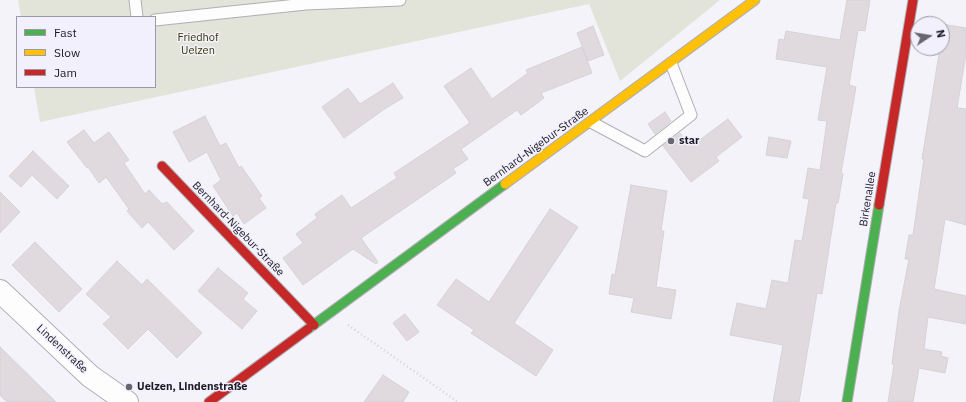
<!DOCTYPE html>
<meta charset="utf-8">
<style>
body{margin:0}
#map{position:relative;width:966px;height:402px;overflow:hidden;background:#f4f3f9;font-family:"IBM Plex Sans",sans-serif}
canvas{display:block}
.legend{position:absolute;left:16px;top:16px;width:140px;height:72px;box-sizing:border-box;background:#f2f0fc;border:1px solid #9c9aa6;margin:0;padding:5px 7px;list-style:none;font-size:12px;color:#1b1924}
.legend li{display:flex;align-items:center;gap:8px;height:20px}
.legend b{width:20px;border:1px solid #9c9aa6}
.north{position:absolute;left:910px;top:16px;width:40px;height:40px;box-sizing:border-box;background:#f2f0fc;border:1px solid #9c9aa6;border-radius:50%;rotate:78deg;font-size:11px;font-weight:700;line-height:16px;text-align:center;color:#1b1924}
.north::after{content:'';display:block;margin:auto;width:14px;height:18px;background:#67656f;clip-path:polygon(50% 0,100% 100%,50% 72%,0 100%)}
</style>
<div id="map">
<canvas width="966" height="402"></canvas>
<ul class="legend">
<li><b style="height:5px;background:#4caf50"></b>Fast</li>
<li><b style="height:5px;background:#ffc107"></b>Slow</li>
<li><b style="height:5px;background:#c62828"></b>Jam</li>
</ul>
<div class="north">N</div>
</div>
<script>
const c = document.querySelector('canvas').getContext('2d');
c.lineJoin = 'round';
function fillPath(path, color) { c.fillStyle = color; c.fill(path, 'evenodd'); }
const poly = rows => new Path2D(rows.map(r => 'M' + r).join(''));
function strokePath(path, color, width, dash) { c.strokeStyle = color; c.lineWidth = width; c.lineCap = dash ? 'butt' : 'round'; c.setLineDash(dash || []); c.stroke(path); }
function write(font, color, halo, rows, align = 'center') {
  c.font = font + ' "IBM Plex Sans",sans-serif'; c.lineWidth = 3; c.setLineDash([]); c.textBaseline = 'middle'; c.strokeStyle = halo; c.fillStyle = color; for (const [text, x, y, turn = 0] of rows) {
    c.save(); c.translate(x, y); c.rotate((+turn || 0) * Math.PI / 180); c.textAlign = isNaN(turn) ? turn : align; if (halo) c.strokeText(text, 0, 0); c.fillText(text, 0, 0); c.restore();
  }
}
const green = poly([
 [18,0,720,0,620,81,589,4,40,122,34,87,155,87,155,17,21,17]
]);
const building = poly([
 [847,0,870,0,865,31,858,30,849,85,856,87,841,173,843,174,838,203,836,203,822,294,817,293,799,402,773,402,783,345,730,335,737,303,766,309,772,280,788,283,795,240,802,241,809,199,803,198,808,168,820,170,827,121,818,120,827,67,776,59,779,39,784,40,786,31,840,40,847,0],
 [942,24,966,28,966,54,957,108,966,109,966,225,945,219,934,289,966,296,966,324,928,317,924,349,942,352,941,356,948,358,945,373,919,368,913,402,888,402,894,365,892,364,899,311,909,259,905,259,909,235,913,235,924,159,922,159,940,48,942,48,942,24],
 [593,26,604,55,588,61,577,33,593,26],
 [582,47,592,73,541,93,544,98,521,115,517,110,461,149,468,159,453,169,456,173,361,238,378,262,376,264,353,249,303,285,283,258,303,243,296,234,317,218,315,214,342,195,351,208,397,178,394,173,470,123,444,86,471,68,492,99,528,73,526,70,582,47],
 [393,83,403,98,386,108,344,138,322,107,348,88,360,104,393,83],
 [665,112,671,121,655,134,648,124,665,112],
 [205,116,220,146,226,143,239,168,241,166,262,196,259,198,266,208,244,224,237,213,233,216,213,186,221,180,207,152,189,162,173,132,205,116],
 [728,119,742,137,716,157,719,161,691,182,663,146,680,133,690,147,728,119],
 [84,130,94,143,109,132,129,160,124,163,145,194,149,190,162,204,167,202,194,231,174,250,148,222,142,228,127,211,129,209,106,177,99,183,88,167,87,168,67,142,84,130],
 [769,137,791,141,787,158,766,155,769,137],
 [33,151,69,186,57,199,32,175,21,187,9,176,33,151],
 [631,185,667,191,661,231,664,231,656,287,676,290,671,319,631,312,634,298,609,294,612,274,615,275,631,185],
 [0,192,20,212,0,233,0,192],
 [550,209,578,227,514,323,553,350,536,376,471,333,474,330,437,305,456,279,489,302,550,209],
 [35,242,82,289,59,312,12,265,35,242],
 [117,261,142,285,147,279,202,333,177,358,148,329,128,349,103,324,111,317,86,294,117,261],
 [218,268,248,293,243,299,257,311,242,329,198,291,218,268],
 [405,314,419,332,407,341,393,323,405,314],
 [0,347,56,402,7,402,0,395,0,347],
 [383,375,409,392,403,402,364,402,383,375]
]);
const path = poly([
 [348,325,458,402]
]);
const lane = poly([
 [135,0,137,17],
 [155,20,306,4,400,0],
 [591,122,645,151,691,115,671,63]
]);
const street = poly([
 [0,291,90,376,127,402]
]);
const fast = poly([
 [308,329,505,184],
 [847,402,879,205]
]);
const slow = poly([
 [505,184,755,0]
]);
const jam = poly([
 [162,166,314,325],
 [879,205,913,0],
 [209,402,308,329]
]);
const markers = [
 [671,141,4,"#67656f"],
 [129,387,4,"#67656f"]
];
const parkNames = [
 ["Friedhof",198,38],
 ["Uelzen",198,51]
];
const poiNames = [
 ["star",679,141],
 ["Uelzen, Lindenstraße",137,387]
];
const streetNames = [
 ["Bernhard-Nigebur-Straße",536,147,-36],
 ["Birkenallee",868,199,-81],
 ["Bernhard-Nigebur-Straße",238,229,46],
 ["Lindenstraße",62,349,43]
];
fillPath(green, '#e2e3d9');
fillPath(building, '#e0dadf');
strokePath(building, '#d7d1d6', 1);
strokePath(lane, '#b0aeb6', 13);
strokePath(street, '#b0aeb6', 24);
strokePath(fast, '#b0aeb6', 11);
strokePath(slow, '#b0aeb6', 11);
strokePath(jam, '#b0aeb6', 11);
strokePath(path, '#d3d3d6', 2.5, [1, 3]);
strokePath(lane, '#fdfdfe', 11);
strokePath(street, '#fdfdfe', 22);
strokePath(fast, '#4caf50', 9);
strokePath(slow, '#ffc107', 9);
strokePath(jam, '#c62828', 9);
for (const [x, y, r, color] of markers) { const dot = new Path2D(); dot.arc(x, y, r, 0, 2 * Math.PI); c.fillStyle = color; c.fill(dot); strokePath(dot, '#f2f0fc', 1.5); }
write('11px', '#363701', '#f2f0fc', parkNames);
write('bold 11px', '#1b1924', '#f2f0fc', poiNames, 'left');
write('11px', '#1b1924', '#f2f0fc', streetNames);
</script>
